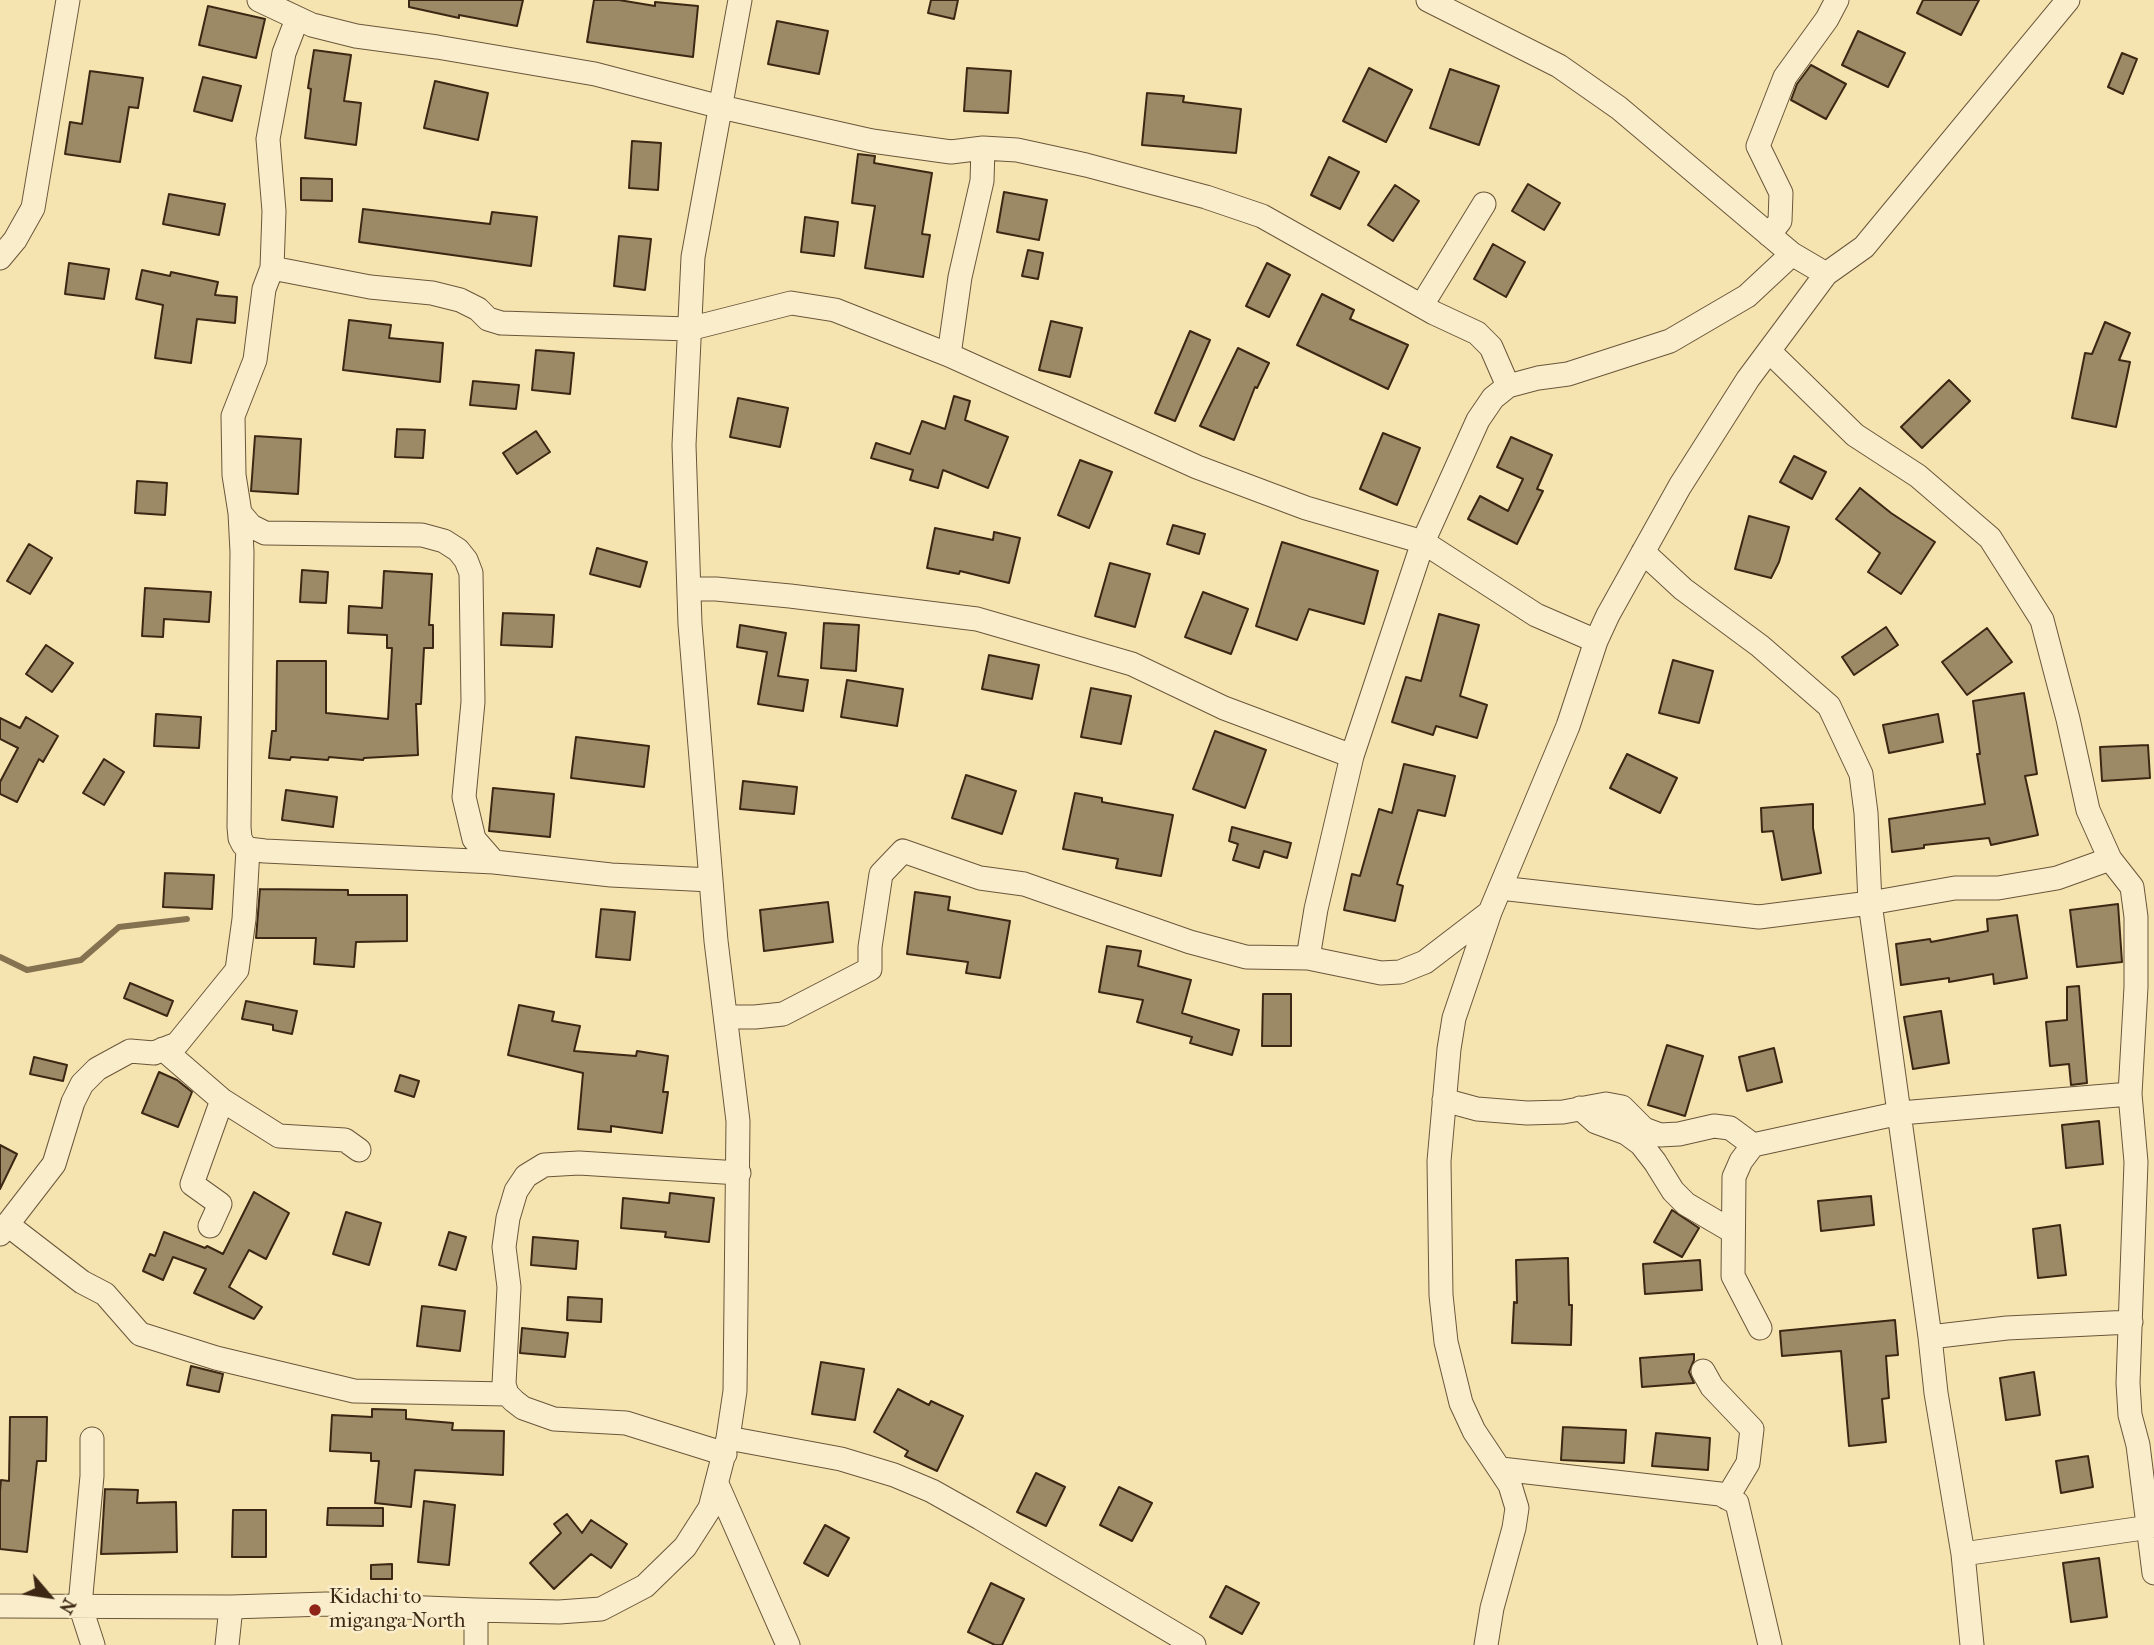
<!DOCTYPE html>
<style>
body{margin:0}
#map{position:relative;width:2154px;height:1645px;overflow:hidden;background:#f6e4b0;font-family:"IM FELL French Canon",serif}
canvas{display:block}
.north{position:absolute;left:14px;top:1561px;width:70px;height:70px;-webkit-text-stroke:5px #f9edcc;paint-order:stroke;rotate:119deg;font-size:19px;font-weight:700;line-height:28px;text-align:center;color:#3b2713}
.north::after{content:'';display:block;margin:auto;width:24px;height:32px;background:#3b2713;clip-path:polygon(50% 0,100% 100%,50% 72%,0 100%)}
</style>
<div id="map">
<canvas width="2154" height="1645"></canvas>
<div class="north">N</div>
</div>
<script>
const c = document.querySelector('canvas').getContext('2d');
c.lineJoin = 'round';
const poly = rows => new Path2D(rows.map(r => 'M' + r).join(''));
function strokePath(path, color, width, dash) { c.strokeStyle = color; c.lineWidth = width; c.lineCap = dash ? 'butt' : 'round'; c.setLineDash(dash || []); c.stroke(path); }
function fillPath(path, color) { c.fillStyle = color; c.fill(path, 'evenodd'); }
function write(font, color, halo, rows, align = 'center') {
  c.font = font + ' "IM FELL French Canon",serif'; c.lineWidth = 5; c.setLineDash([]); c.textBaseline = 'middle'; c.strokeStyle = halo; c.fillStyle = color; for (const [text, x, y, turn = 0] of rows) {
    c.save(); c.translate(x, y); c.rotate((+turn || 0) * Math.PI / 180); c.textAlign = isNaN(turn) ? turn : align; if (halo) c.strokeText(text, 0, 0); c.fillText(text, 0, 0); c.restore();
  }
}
const stream = poly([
 [0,957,27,970,81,960,119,927,187,919]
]);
const building = poly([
 [409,0,523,0,517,26,459,15,459,18,409,7,409,0],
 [594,0,619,0,655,6,655,2,698,6,693,57,587,42,594,0],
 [931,0,958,0,954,19,928,13,931,0],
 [1923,0,1979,0,1961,35,1917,13,1923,0],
 [208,6,265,19,256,58,199,45,208,6],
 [777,21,828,31,819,74,768,64,777,21],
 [1858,31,1905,53,1888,87,1842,65,1858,31],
 [314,50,351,55,344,101,361,103,356,145,305,138,311,89,308,88,314,50],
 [2122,53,2137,59,2123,94,2108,87,2122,53],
 [1811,65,1846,84,1826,119,1791,100,1797,84,1811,65],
 [967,68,1011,71,1008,113,964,111,967,68],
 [1369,68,1412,90,1386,142,1343,121,1369,68],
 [1450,69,1499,86,1479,145,1430,128,1450,69],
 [90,71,143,78,138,108,129,107,120,162,65,154,70,122,82,124,90,71],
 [203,77,241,86,232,121,194,111,203,77],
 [435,81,488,93,478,140,424,128,435,81],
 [1147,93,1184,96,1183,102,1241,109,1236,153,1142,145,1147,93],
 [632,141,661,143,658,190,629,188,632,141],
 [858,154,875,156,874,163,932,173,922,234,930,235,923,277,865,268,875,206,852,203,858,154],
 [1329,157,1359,172,1340,209,1311,195,1329,157],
 [301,178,332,179,332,201,301,200,301,178],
 [1528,184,1560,203,1544,230,1512,211,1528,184],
 [1395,185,1419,201,1393,241,1368,225,1395,185],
 [1004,192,1047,200,1039,240,997,232,1004,192],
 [169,194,225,204,219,235,163,224,169,194],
 [363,209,490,224,492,212,537,217,531,266,359,242,363,209],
 [805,217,838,222,834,256,801,252,805,217],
 [619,236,651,239,645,290,614,286,619,236],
 [1493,244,1525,262,1506,297,1474,279,1493,244],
 [1028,250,1043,253,1038,279,1022,276,1028,250],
 [69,263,109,269,104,299,65,294,69,263],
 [1267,263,1290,275,1269,317,1246,306,1267,263],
 [142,270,170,276,171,272,218,282,215,295,237,297,235,323,197,319,191,363,155,358,163,305,136,299,142,270],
 [1322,294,1354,310,1350,319,1408,345,1388,389,1297,345,1322,294],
 [349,320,391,325,389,338,443,343,440,382,343,370,349,320],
 [1051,321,1082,328,1070,377,1039,370,1051,321],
 [2105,322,2130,333,2119,360,2130,362,2116,427,2072,418,2085,353,2092,354,2105,322],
 [1190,331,1210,340,1175,421,1155,413,1190,331],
 [1238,348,1269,363,1257,388,1255,387,1234,440,1200,426,1238,348],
 [536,350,574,353,570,394,532,390,536,350],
 [1949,380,1970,401,1922,448,1901,427,1949,380],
 [473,381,519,385,516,409,470,405,473,381],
 [954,396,970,401,965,420,1008,437,988,488,943,470,938,488,910,480,913,470,871,458,876,443,910,454,922,421,945,429,954,396],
 [738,398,788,408,780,447,730,437,738,398],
 [397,429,425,430,423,458,395,457,397,429],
 [536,431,550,452,517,474,503,453,536,431],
 [1383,433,1420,448,1397,505,1360,489,1383,433],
 [255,436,301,439,298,494,251,491,255,436],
 [1511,437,1552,455,1537,489,1543,491,1517,544,1468,519,1480,496,1508,511,1523,479,1497,467,1511,437],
 [1794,456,1826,472,1812,499,1780,482,1794,456],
 [1080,460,1112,472,1089,528,1058,515,1080,460],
 [137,481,167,483,165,515,135,513,137,481],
 [1860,488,1891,513,1935,542,1901,594,1868,572,1880,553,1836,519,1860,488],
 [1749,516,1789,527,1779,562,1771,578,1735,569,1749,516],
 [1173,525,1205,534,1199,554,1167,544,1173,525],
 [935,528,993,540,994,532,1020,538,1009,583,960,571,959,574,927,568,935,528],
 [1282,542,1378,571,1364,624,1309,609,1297,640,1256,626,1282,542],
 [29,544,52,558,30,594,7,581,29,544],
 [597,548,647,562,640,587,590,574,597,548],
 [1110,563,1150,574,1135,627,1095,616,1110,563],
 [302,570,328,572,326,603,300,602,302,570],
 [384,571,432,574,429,625,433,625,433,648,424,648,421,704,416,704,418,755,364,758,363,760,329,757,328,760,291,757,290,760,269,758,272,731,276,731,277,661,326,661,326,713,388,719,392,648,387,648,387,635,348,633,349,606,382,608,384,571],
 [145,588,211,592,209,622,164,619,163,637,142,636,145,588],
 [1203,592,1248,609,1231,654,1185,637,1203,592],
 [503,613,554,615,552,647,501,645,503,613],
 [1439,614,1479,625,1460,696,1487,705,1477,738,1436,726,1433,735,1392,722,1406,677,1421,681,1439,614],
 [824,623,859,625,856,671,821,668,824,623],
 [740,625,786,633,778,676,808,680,803,711,758,704,767,652,737,647,740,625],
 [1886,627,1898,645,1854,675,1842,657,1886,627],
 [1987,628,2012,662,1967,695,1942,662,1987,628],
 [46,645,73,663,52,692,26,674,46,645],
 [989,655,1039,665,1032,699,982,689,989,655],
 [1673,660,1713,671,1699,723,1659,713,1673,660],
 [847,680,903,689,897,726,841,717,847,680],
 [1091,688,1131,696,1121,744,1081,737,1091,688],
 [2024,693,2037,774,2025,776,2038,835,1991,845,1989,838,1924,845,1924,848,1892,852,1889,819,1985,804,1977,754,1980,754,1973,701,2024,693],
 [156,714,201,717,199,748,154,746,156,714],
 [1938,714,1943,742,1889,753,1883,725,1938,714],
 [26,717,58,736,43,762,39,759,17,802,0,794,0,782,18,748,0,739,0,718,20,728,26,717],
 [1215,731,1266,750,1245,808,1193,789,1215,731],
 [576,737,649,746,644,787,571,778,576,737],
 [2148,745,2150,778,2102,781,2100,747,2148,745],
 [1627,754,1677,778,1660,813,1610,788,1627,754],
 [104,759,124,772,104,805,83,793,104,759],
 [1404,764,1455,776,1445,816,1418,810,1397,884,1403,886,1395,921,1344,910,1352,874,1360,876,1379,809,1392,813,1404,764],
 [966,775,1016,791,1002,834,952,818,966,775],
 [743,781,797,787,794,814,740,809,743,781],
 [493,788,554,794,550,837,489,831,493,788],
 [286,790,337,797,333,827,282,820,286,790],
 [1075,793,1102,798,1102,802,1173,815,1161,876,1116,868,1118,859,1063,849,1075,793],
 [1813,804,1813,828,1821,873,1782,880,1773,831,1762,832,1761,808,1813,804],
 [1232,827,1291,843,1287,858,1264,851,1259,868,1233,860,1238,844,1229,841,1232,827],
 [165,873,214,875,212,909,163,907,165,873],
 [260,889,348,890,348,895,407,895,407,941,356,942,354,967,314,964,316,938,256,938,260,889],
 [915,892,950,897,948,910,1010,921,1000,978,966,973,968,962,907,954,915,892],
 [828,902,833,942,764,951,760,910,828,902],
 [2118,904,2122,962,2077,967,2070,910,2118,904],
 [601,909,635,912,630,960,596,957,601,909],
 [2017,915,2027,978,1994,984,1993,974,1949,982,1949,978,1901,985,1896,944,1930,939,1931,942,1988,931,1987,919,2017,915],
 [1107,946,1141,951,1138,966,1191,980,1182,1013,1239,1030,1232,1055,1190,1043,1192,1037,1137,1022,1143,1000,1099,992,1107,946],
 [130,983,173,1001,167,1016,124,998,130,983],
 [2079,986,2087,1083,2071,1085,2069,1064,2050,1066,2046,1022,2067,1020,2067,987,2079,986],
 [1263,994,1291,994,1291,1046,1262,1046,1263,994],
 [246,1001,297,1011,292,1034,273,1030,273,1025,242,1019,246,1001],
 [519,1005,554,1012,552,1021,580,1026,574,1051,636,1056,637,1051,668,1056,663,1092,668,1092,662,1133,611,1126,611,1132,578,1129,583,1073,508,1055,519,1005],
 [1941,1011,1949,1063,1913,1069,1904,1017,1941,1011],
 [1667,1045,1703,1056,1685,1116,1648,1105,1667,1045],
 [1774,1048,1782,1082,1747,1091,1739,1057,1774,1048],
 [34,1057,67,1065,63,1081,30,1074,34,1057],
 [159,1072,177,1080,192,1092,178,1127,142,1113,159,1072],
 [400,1075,419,1081,414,1097,395,1091,400,1075],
 [2099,1121,2103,1164,2066,1168,2062,1125,2099,1121],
 [0,1145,17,1154,0,1189,0,1145],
 [254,1192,289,1213,266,1259,249,1250,229,1287,262,1307,254,1319,194,1293,206,1269,173,1257,163,1280,143,1271,150,1254,155,1256,164,1232,205,1248,207,1246,223,1254,254,1192],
 [670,1193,714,1198,709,1242,665,1237,666,1232,621,1228,623,1198,669,1203,670,1193],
 [1871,1196,1874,1225,1821,1231,1818,1201,1871,1196],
 [1672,1210,1699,1228,1682,1257,1654,1242,1672,1210],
 [346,1212,381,1223,369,1265,333,1254,346,1212],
 [2060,1225,2066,1275,2038,1278,2033,1229,2060,1225],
 [449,1232,466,1237,456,1270,439,1265,449,1232],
 [533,1237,578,1241,576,1269,531,1265,533,1237],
 [1568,1258,1569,1305,1572,1305,1571,1345,1512,1343,1514,1302,1517,1303,1516,1260,1568,1258],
 [1700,1260,1702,1290,1645,1294,1643,1264,1700,1260],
 [568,1297,602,1299,601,1322,567,1320,568,1297],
 [422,1306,465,1311,460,1351,417,1346,422,1306],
 [1895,1320,1898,1355,1886,1356,1889,1398,1882,1399,1886,1442,1849,1446,1841,1351,1782,1356,1780,1331,1895,1320],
 [522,1328,568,1333,565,1357,520,1353,522,1328],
 [1694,1354,1694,1360,1689,1372,1694,1383,1642,1387,1640,1358,1694,1354],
 [821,1362,864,1369,855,1420,812,1414,821,1362],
 [191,1366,223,1374,219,1392,187,1385,191,1366],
 [2034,1372,2040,1415,2006,1420,2000,1378,2034,1372],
 [898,1389,929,1405,931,1401,963,1416,937,1471,905,1456,908,1451,874,1432,898,1389],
 [372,1409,406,1410,406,1419,453,1423,452,1430,504,1431,503,1475,415,1470,411,1507,375,1503,379,1461,371,1461,371,1453,330,1451,332,1415,372,1417,372,1409],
 [10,1417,47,1417,46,1461,37,1461,27,1552,0,1549,0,1491,1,1480,9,1481,10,1417],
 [1563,1427,1626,1430,1624,1463,1561,1460,1563,1427],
 [1656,1433,1710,1438,1708,1470,1652,1466,1656,1433],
 [2088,1456,2093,1487,2061,1493,2056,1461,2088,1456],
 [1036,1473,1065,1487,1046,1526,1017,1512,1036,1473],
 [1119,1487,1152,1503,1132,1541,1100,1525,1119,1487],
 [105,1489,138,1490,137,1503,176,1502,177,1552,101,1554,105,1489],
 [424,1501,455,1505,449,1565,418,1562,424,1501],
 [328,1508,383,1508,383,1526,327,1525,328,1508],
 [233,1510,266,1510,266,1557,232,1557,233,1510],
 [567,1514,582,1533,591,1520,627,1544,611,1568,591,1554,554,1589,530,1563,561,1533,554,1524,567,1514],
 [825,1525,849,1538,828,1576,804,1563,825,1525],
 [2099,1558,2107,1617,2071,1622,2063,1563,2099,1558],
 [392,1564,392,1579,371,1579,371,1565,392,1564],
 [991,1583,1024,1599,1002,1645,995,1645,968,1632,991,1583],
 [1226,1586,1259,1603,1242,1634,1210,1617,1226,1586]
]);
const minor = poly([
 [259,0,312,25,356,36,437,47,595,74,721,107,872,141,951,152,983,148,1017,150,1086,165,1206,197,1262,216,1434,313,1477,333,1491,347,1508,386],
 [1428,0,1559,66,1619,108,1792,254,1826,274,1864,247,2068,0],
 [297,19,284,53,268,139,274,211,272,268,264,289,255,360,233,416,234,475,240,513,251,526,265,533,422,535,444,541,458,550,466,560,471,573,473,702,464,797,474,839,494,862,611,875,711,880],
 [1769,235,1780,221,1781,193,1758,146,1785,77,1827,19,1837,0],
 [0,258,15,240,33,208,68,0],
 [272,268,370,287,432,293,460,300,478,309,488,319,501,323,689,329,791,303,835,310,949,355,1197,467,1306,508,1423,542,1536,615,1596,641],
 [1422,305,1484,204],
 [1769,351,1855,435,1918,476,1990,538,2042,620,2068,719,2088,810,2110,859,2132,887,2136,917,2136,987,2130,1094,2136,1162,2128,1383,2130,1415,2138,1445,2154,1573],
 [949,355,960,277,982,181,983,148],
 [240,513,242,552,239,827,240,838,243,844,248,849,265,851,494,862],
 [1643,552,1683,589,1760,646,1829,706,1861,774,1866,813,1870,903,1955,888,1998,888,2057,878,2110,859],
 [689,589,716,589,790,596,977,619,1132,664,1224,708,1352,756],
 [1500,888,1759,917,1870,903,1930,1337],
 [1308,958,1316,909,1352,756,1423,542,1478,420,1493,398,1508,386,1538,378,1568,374,1670,341,1747,296,1792,254],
 [726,1017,755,1017,783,1014,870,969,870,947,881,874,903,851,980,878,1024,884,1190,942,1246,957,1308,958,1381,973,1400,972,1425,962,1489,913],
 [163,1049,222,1100,279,1136,345,1140,359,1150],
 [1444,1100,1477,1109,1527,1113,1563,1112,1606,1104,1622,1107,1644,1129,1660,1135,1679,1134,1714,1126,1730,1128,1753,1145],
 [1580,1108,1596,1122,1626,1133,1641,1144,1655,1162,1673,1191,1686,1204,1732,1231],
 [8,1225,82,1282,105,1294,140,1334,216,1358,354,1391,507,1394],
 [210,1226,220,1204,192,1184,222,1100],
 [0,1234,54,1164,73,1102,82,1084,97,1069,130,1051,154,1053,177,1044,237,970,244,919,248,849],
 [1760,1328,1733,1276,1734,1177,1741,1161,1753,1145,1900,1113,2130,1094],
 [1703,1371,1712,1387,1752,1429,1748,1463,1727,1498],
 [728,1438,841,1459,894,1475,932,1491,980,1518,1194,1645],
 [92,1439,92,1476,80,1605,93,1645],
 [725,1454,626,1423,554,1419,523,1408,514,1401,507,1394,504,1384,509,1287,504,1247,508,1218,516,1191,526,1176,544,1165,579,1163,739,1173],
 [1501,1469,1720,1494,1737,1503,1770,1645],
 [717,1484,788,1645],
 [1963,1554,2150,1527],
 [0,1606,231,1607,326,1604,476,1610,559,1612,601,1609,645,1586,685,1547,710,1508,728,1438,735,1391,738,1121,716,941,690,624,684,445,693,257,740,0],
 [227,1645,231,1607],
 [476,1645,476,1610],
 [1486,1645,1492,1608,1514,1528,1517,1508,1510,1485,1474,1431,1461,1403,1446,1342,1441,1295,1439,1161,1449,1049,1454,1018,1490,912,1568,726,1596,641,1608,615,1680,486,1748,379,1826,274],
 [1972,1645,1963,1554,1936,1393,1930,1337,2007,1328,2131,1322]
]);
const markers = [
 [315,1610,7,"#8f2418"]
];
const poiNames = [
 ["Kidachi to",329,1598],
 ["miganga North",329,1622]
];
strokePath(stream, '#857251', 6);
fillPath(building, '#9c8965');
strokePath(building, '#3b2713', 2);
strokePath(minor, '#6a563a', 25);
strokePath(minor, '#f9edcc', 23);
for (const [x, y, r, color] of markers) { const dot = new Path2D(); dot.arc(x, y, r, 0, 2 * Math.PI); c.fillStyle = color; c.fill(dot); strokePath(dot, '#f9edcc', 2.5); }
write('21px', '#3b2713', '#f9edcc', poiNames, 'left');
</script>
